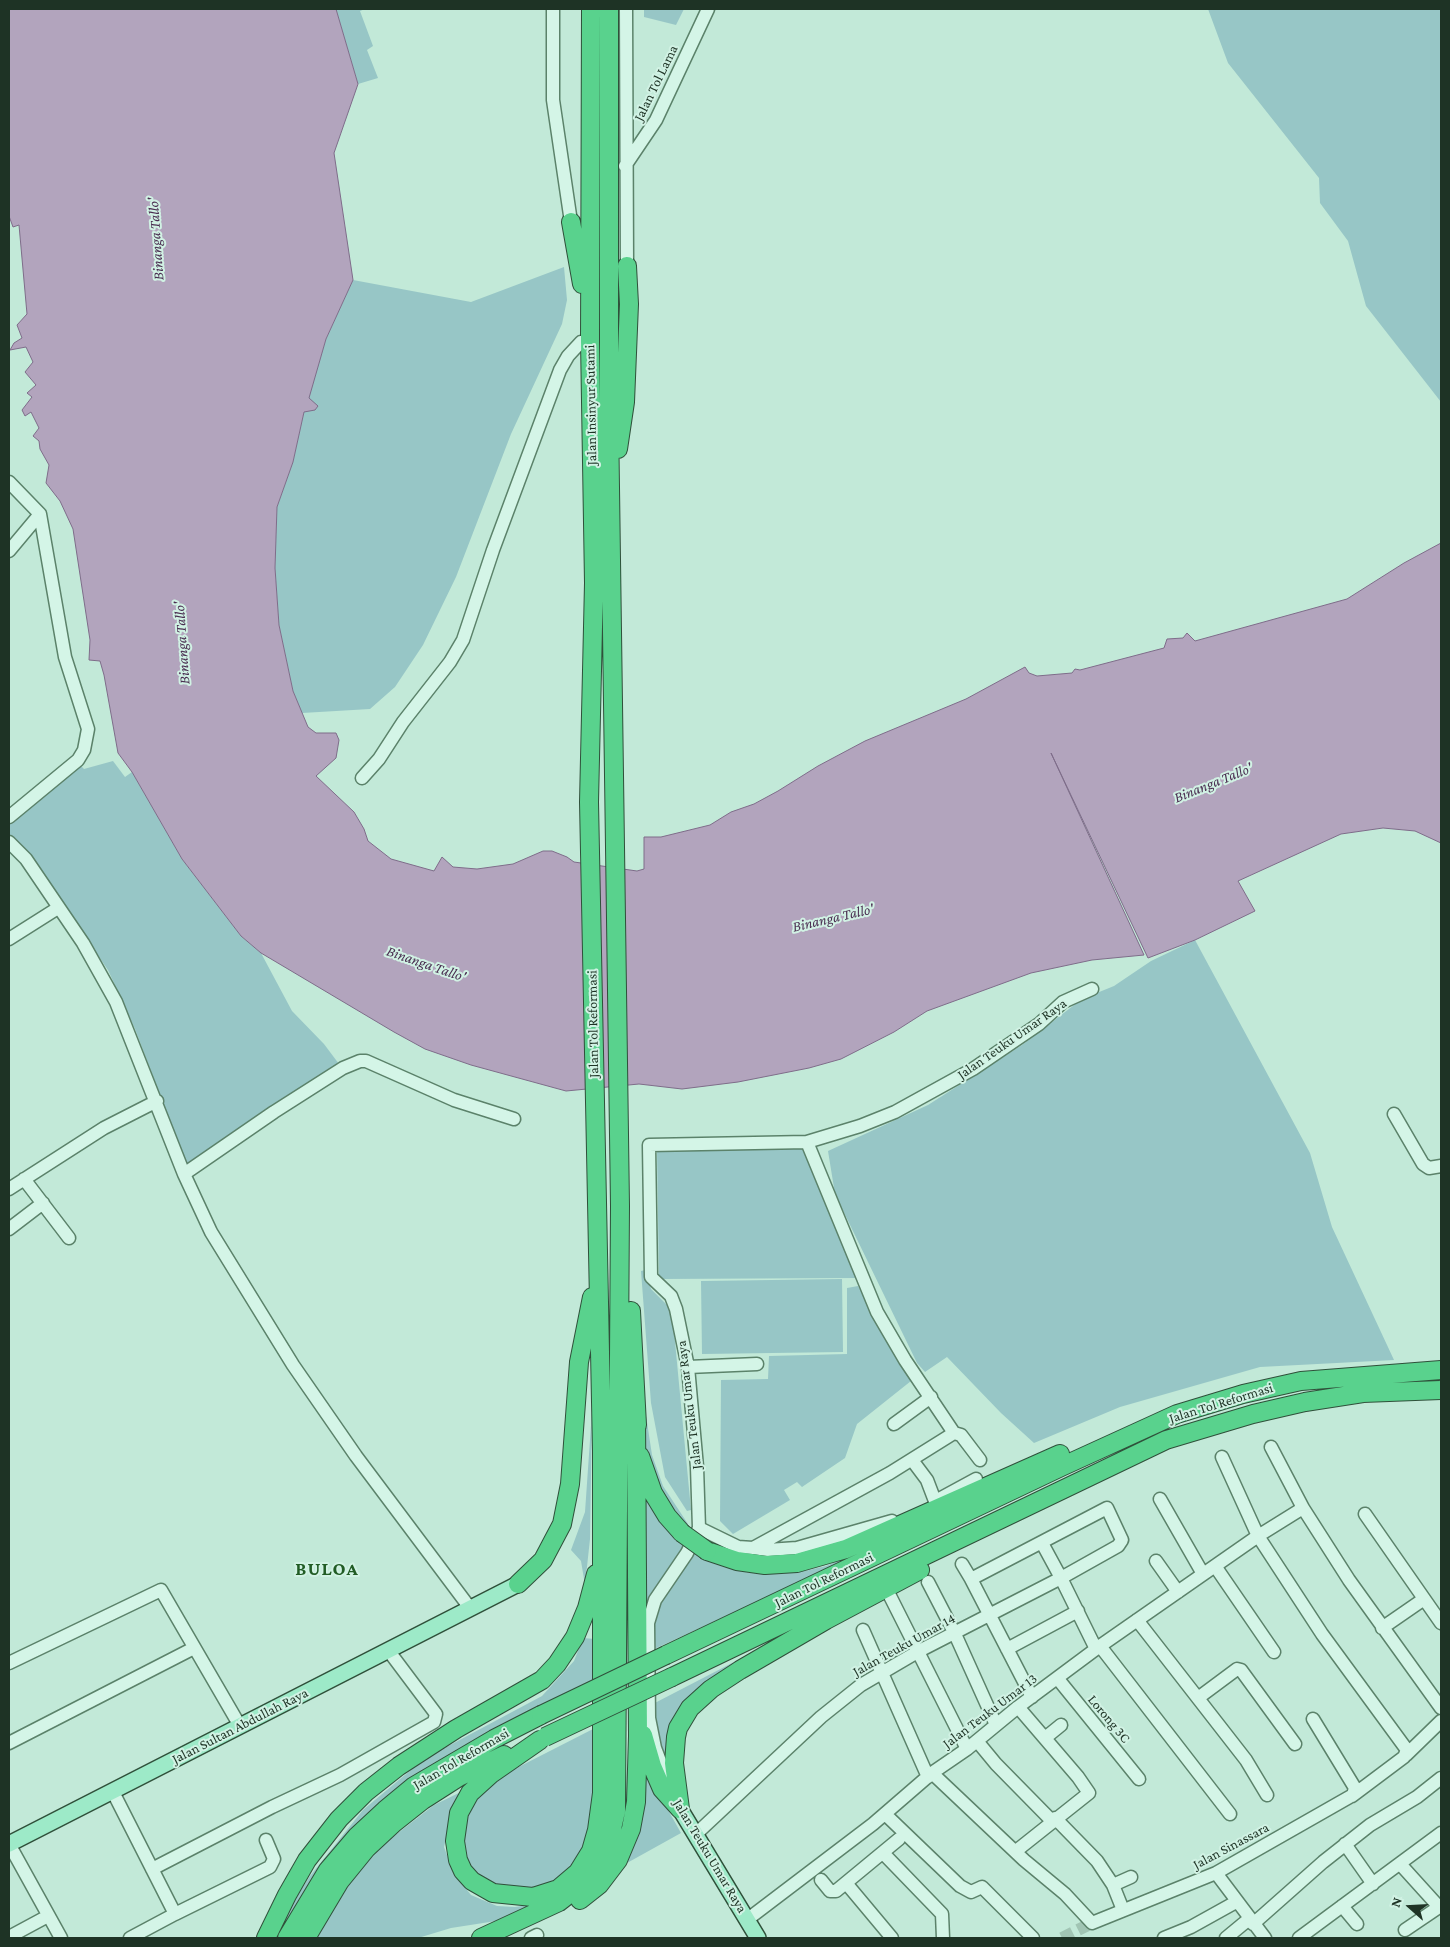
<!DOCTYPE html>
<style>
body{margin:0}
#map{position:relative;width:1450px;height:1947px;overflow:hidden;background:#c2e9d8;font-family:"Crimson Pro",serif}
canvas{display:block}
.frame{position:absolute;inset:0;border:10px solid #1e3325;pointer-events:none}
.north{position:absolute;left:1385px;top:1882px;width:50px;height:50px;-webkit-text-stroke:4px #d1f2e4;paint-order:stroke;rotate:289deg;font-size:14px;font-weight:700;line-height:20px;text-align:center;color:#1e3325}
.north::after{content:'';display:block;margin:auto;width:18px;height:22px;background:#1e3325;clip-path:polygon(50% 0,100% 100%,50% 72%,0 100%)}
</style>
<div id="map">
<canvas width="1450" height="1947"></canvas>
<div class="frame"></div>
<div class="north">N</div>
</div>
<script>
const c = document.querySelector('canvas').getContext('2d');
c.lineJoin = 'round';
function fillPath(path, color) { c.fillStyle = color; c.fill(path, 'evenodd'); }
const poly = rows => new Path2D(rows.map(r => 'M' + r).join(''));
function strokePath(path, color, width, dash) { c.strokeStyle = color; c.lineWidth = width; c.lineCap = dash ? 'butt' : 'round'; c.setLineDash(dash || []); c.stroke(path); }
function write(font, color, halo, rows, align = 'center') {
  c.font = font + ' "Crimson Pro",serif'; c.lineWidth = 4; c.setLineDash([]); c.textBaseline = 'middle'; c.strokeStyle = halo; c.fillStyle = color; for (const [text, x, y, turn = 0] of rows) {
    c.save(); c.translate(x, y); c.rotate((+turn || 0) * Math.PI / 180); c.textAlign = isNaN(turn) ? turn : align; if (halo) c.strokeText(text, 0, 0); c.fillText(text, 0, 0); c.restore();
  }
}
const green = poly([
 [336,9,365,9,360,11,373,46,367,50,378,78,358,84],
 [644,9,684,9,676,25,644,17],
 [1208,9,1441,9,1441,402,1366,306,1348,241,1320,203,1319,178,1228,63],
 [564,267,567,300,562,324,511,434,456,577,423,645,395,687,370,709,302,713,293,691,279,625,275,568,277,507,293,462,304,411,326,339,353,280,471,302],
 [113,761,125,777,132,772,182,859,241,936,261,953,292,1011,324,1044,345,1072,213,1162,194,1171,187,1166,135,1029,108,970,22,845,9,834,9,821,80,765,84,769],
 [1195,940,1310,1153,1332,1227,1394,1360,1260,1367,1120,1407,1034,1443,1001,1413,947,1357,925,1372,917,1363,835,1194,828,1151,928,1105,1022,1045,1082,999,1114,986,1151,961],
 [803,1147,856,1278,659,1279,657,1150],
 [646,1270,651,1289,672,1310,691,1510,687,1511,665,1477,651,1403,641,1271],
 [842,1279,843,1352,702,1354,701,1281],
 [858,1286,911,1381,857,1424,845,1458,802,1487,797,1482,784,1490,790,1500,733,1534,720,1521,721,1380,768,1379,769,1356,847,1354,847,1288],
 [645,1409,652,1455,663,1486,688,1524,688,1533,660,1498,643,1447],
 [592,1411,590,1539,585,1585,581,1561,571,1550,585,1512],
 [643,1483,656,1512,684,1547,705,1559,744,1572,777,1574,805,1571,826,1566,909,1532,639,1656],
 [842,1606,687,1704,664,1767,649,1706],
 [583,1638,595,1639,596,1682,459,1751,283,1938,277,1938,291,1906,310,1876,363,1810,424,1759,542,1696,574,1661],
 [595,1728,595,1827,561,1885,504,1893,463,1865,459,1830,469,1802,497,1778],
 [646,1771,681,1833,627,1863,641,1821],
 [465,1790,453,1810,444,1847,454,1874,471,1895,497,1906,515,1907,540,1903,496,1921,451,1928,418,1938,317,1938,341,1894,376,1850,434,1805]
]);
const water = poly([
 [9,9,336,9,358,84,334,153,353,280,326,339,309,398,318,406,315,410,304,412,293,462,277,507,275,568,279,625,293,691,308,727,316,733,336,733,339,740,336,758,316,776,354,812,364,829,368,841,391,859,434,871,442,857,453,867,477,869,513,864,543,851,552,851,567,857,574,862,637,871,644,869,644,837,661,837,710,825,731,812,754,804,778,791,818,766,865,741,966,699,1025,667,1029,673,1037,676,1072,673,1075,669,1080,670,1164,648,1167,639,1183,638,1187,633,1195,641,1347,599,1404,563,1441,543,1441,843,1415,831,1383,828,1341,834,1238,881,1255,911,1195,940,1148,958,1051,753,1144,955,1092,960,1031,973,927,1011,894,1032,841,1059,809,1068,738,1082,682,1089,639,1084,566,1091,471,1065,425,1049,394,1032,261,953,241,936,182,859,132,772,118,753,104,675,100,661,89,660,90,640,73,529,60,501,46,483,49,465,40,449,39,441,33,436,39,428,31,412,25,416,22,410,32,397,27,393,36,385,25,372,33,362,26,347,10,350,14,343,22,338,17,325,27,314,19,225,13,227,9,216,9,9]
]);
const minorTunnel = poly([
 [1062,1938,1092,1923]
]);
const minor = poly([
 [553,9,553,100,571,222],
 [626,9,627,266],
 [625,166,656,120,708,9],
 [9,482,40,514,9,551],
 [362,778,379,759,403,722,450,662,463,640,493,550,560,370,568,356,581,342,590,341],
 [9,817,78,760,84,750,88,729,65,657,40,514],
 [9,842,26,859,83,943,116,1002,184,1174,211,1232,293,1365,356,1456,470,1608],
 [9,939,58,908],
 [1394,1114,1423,1164,1429,1168,1441,1166],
 [807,1142,877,1312,905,1360,954,1433,961,1435,980,1460],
 [184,1174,274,1112,343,1068,360,1061,366,1061,454,1100,514,1119],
 [24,1179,69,1238],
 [9,1189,104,1128,157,1101],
 [9,1229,43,1203],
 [688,1367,757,1364],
 [894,1424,931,1397],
 [1271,1447,1303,1508,1258,1536,1322,1634,1407,1750,1404,1757,1352,1796],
 [912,1460,927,1480,935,1501],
 [941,1498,976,1479],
 [1160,1499,1203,1574],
 [1303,1508,1349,1580,1441,1708],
 [1365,1514,1441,1623],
 [699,1528,738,1547,753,1548,890,1473,954,1433],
 [753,1548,768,1550,797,1548,892,1521],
 [1156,1561,1178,1592],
 [962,1564,971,1579],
 [1215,1566,1274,1652],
 [928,1582,955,1634,996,1725],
 [889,1594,967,1749],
 [1137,1620,1246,1760,1267,1795],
 [1382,1628,1424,1599],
 [863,1630,928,1777],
 [1100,1646,1230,1814],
 [1007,1649,1078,1611],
 [9,1663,161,1590,240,1726],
 [1058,1679,1139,1779],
 [1032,1697,971,1579,1107,1508,1122,1540,1118,1546,1061,1578,1042,1543],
 [1198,1698,1237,1669,1241,1670,1295,1744],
 [1045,1738,1061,1725],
 [977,1741,996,1764,1052,1821],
 [9,1743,194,1648],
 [1406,1755,1441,1721],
 [932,1773,1024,1860,1065,1894,1092,1923,1216,1873,1353,1795,1355,1788,1313,1719],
 [668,1782,655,1748,649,1718,648,1623,655,1600,687,1553,699,1528,697,1467,688,1367,676,1309,671,1296,651,1277,649,1145,807,1142,860,1126,895,1112,973,1069,1039,1024,1063,1002,1092,989],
 [113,1792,175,1914,130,1938],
 [885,1814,960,1886,971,1892,982,1887,1033,1938],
 [1055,1818,1097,1861,1113,1885],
 [696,1834,821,1717,861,1685,919,1651,1061,1578,1096,1649],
 [9,1844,61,1938],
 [1345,1844,1373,1884],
 [1016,1851,1089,1793,1078,1777,1018,1707],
 [883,1853,942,1914,943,1938],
 [1401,1865,1439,1907,1405,1930],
 [152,1869,272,1807,340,1775,434,1722,436,1714,388,1650],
 [1216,1873,1265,1938],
 [821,1880,830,1891,836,1891,899,1839],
 [846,1883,892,1938],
 [1342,1906,1357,1924],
 [1123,1910,1113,1885,1131,1877],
 [175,1914,270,1867,274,1859,266,1840],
 [748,1919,873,1824,932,1773,967,1749,1018,1707,1100,1646,1258,1536,1222,1457],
 [1253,1924,1323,1862,1370,1825,1417,1797,1441,1778],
 [9,1937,48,1916],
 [531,1938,537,1935],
 [1164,1938,1191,1927,1236,1902],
 [1226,1938,1249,1919],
 [1299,1938,1441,1833]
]);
const major = poly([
 [680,1809,758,1938],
 [9,1844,518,1584]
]);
const highway = poly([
 [571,222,582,284],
 [618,449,625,402,629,304,627,266],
 [631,1311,637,1425],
 [640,1456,653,1493,667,1516,682,1533],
 [707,1551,737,1561,765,1565,797,1563,846,1549,1060,1454],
 [518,1584,543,1560,562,1524,570,1484,579,1362,592,1297],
 [666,1655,1061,1467,1177,1414,1243,1394,1301,1381,1441,1370],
 [672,1677,1166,1440,1253,1414,1305,1402,1363,1393,1441,1390],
 [643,1735,652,1766,662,1789,680,1809],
 [540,1740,491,1774,470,1793,459,1813,455,1841,458,1860,463,1871,472,1881,493,1893,533,1897,558,1889,578,1872,591,1851,597,1830,602,1793,602,1452,589,802,594,583,590,341,591,9],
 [680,1809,674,1763,676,1737,678,1728,690,1708,711,1689,740,1670,826,1620,920,1570],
 [580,1900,599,1885,618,1860,631,1829,636,1802,638,1736,636,1414],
 [266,1938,287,1895,307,1860,339,1819,366,1792,399,1766,456,1729,542,1680,557,1664,575,1637,587,1608,596,1574],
 [287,1938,328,1870,357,1836,385,1810,414,1786,494,1739,541,1715],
 [306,1938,340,1881,366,1849,394,1823,423,1800,459,1777,504,1755],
 [481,1938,559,1902,586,1881,598,1866,608,1846,616,1811,620,1206,609,416,609,9]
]);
const highwayBridge = poly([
 [682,1533,707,1551],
 [541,1715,666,1655],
 [545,1737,672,1677]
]);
const streetNames = [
 ["Jalan Tol Lama",656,83,-64],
 ["Jalan Insinyur Sutami",591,405,-91],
 ["Jalan Tol Reformasi",593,1024,-91],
 ["Jalan Teuku Umar Raya",1012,1039,-35],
 ["Jalan Tol Reformasi",1221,1403,-17],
 ["Jalan Teuku Umar Raya",689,1405,-97],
 ["Jalan Tol Reformasi",824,1580,-26],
 ["Jalan Teuku Umar 14",904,1645,-29],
 ["Jalan Teuku Umar 13",990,1711,-37],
 ["Lorong 3C",1109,1719,50],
 ["Jalan Sultan Abdullah Raya",240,1726,-27],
 ["Jalan Tol Reformasi",461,1759,-30],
 ["Jalan Sinassara",1231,1846,-28],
 ["Jalan Teuku Umar Raya",710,1856,59]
];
const waterNames = [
 ["Binanga Tallo'",156,239,-94],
 ["Binanga Tallo'",182,643,-94],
 ["Binanga Tallo'",1213,783,-22],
 ["Binanga Tallo'",833,918,-13],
 ["Binanga Tallo'",426,964,19]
];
const districtNames = [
 ["BULOA",327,1569]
];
fillPath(green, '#97c6c6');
fillPath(water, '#b2a4bd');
strokePath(water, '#7e6c89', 1);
strokePath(minorTunnel, '#a1c5b4', 12, [12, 6]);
strokePath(minor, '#5b826a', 15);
strokePath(major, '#2f503a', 18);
strokePath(highway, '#2f503a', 20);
strokePath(minor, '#d4f5e7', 12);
strokePath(major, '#9deac8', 15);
strokePath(highway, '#59d28d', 18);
strokePath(highwayBridge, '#2f503a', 20, []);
strokePath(highwayBridge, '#59d28d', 18);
write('14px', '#1e3325', '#d1f2e4', streetNames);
write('italic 15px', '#4a2e51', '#d1f2e4', waterNames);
c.letterSpacing = '1px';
write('bold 19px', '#215c25', '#d1f2e4', districtNames);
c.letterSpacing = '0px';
</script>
